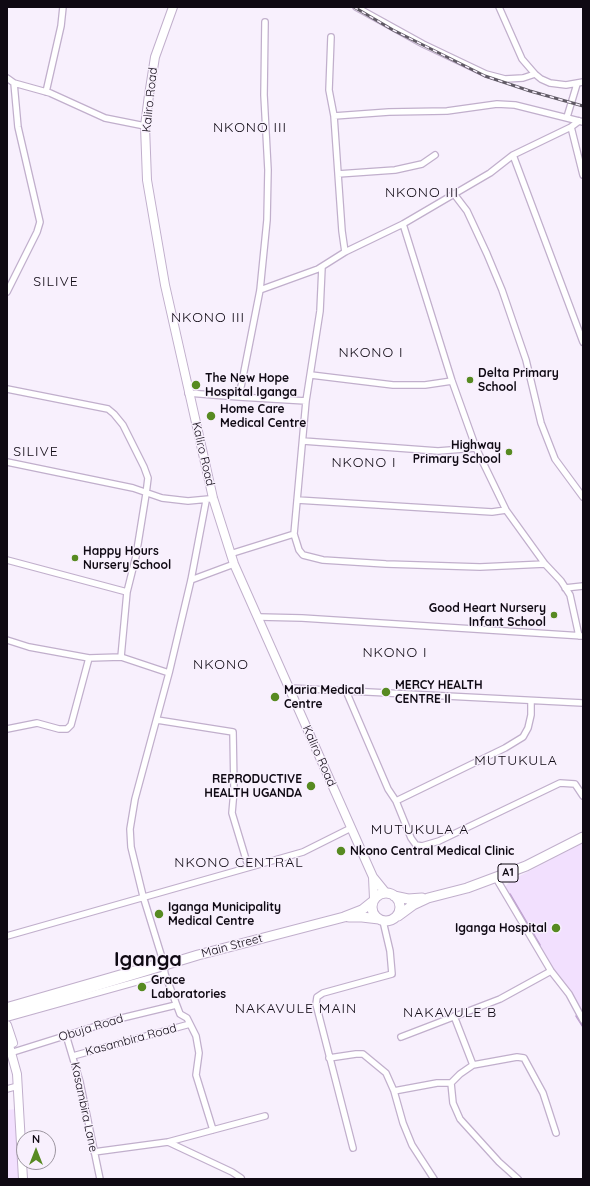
<!DOCTYPE html>
<style>
body{margin:0}
#map{position:relative;width:590px;height:1186px;overflow:hidden;background:#f8f0fd;font-family:Quicksand,sans-serif}
canvas{display:block}
.frame{position:absolute;inset:0;border:8px solid #0f0913;pointer-events:none}
.north{position:absolute;left:16px;top:1130px;width:40px;height:40px;box-sizing:border-box;background:#f8f0fd;border:1px solid #9b949f;border-radius:50%;rotate:0deg;font-size:11px;font-weight:700;line-height:16px;text-align:center;color:#0f0913}
.north::after{content:'';display:block;margin:auto;width:14px;height:18px;background:#578a21;clip-path:polygon(50% 0,100% 100%,50% 72%,0 100%)}
</style>
<div id="map">
<canvas width="590" height="1186"></canvas>
<div class="frame"></div>
<div class="north">N</div>
</div>
<script>
const c = document.querySelector('canvas').getContext('2d');
c.lineJoin = 'round';
function fillPath(path, color) { c.fillStyle = color; c.fill(path, 'evenodd'); }
const poly = rows => new Path2D(rows.map(r => 'M' + r).join(''));
function strokePath(path, color, width, dash) { c.strokeStyle = color; c.lineWidth = width; c.lineCap = dash ? 'butt' : 'round'; c.setLineDash(dash || []); c.stroke(path); }
function write(font, color, halo, rows, align = 'center') {
  c.font = font + ' Quicksand,sans-serif'; c.lineWidth = 3; c.setLineDash([]); c.textBaseline = 'middle'; c.strokeStyle = halo; c.fillStyle = color; for (const [text, x, y, turn = 0] of rows) {
    c.save(); c.translate(x, y); c.rotate((+turn || 0) * Math.PI / 180); c.textAlign = isNaN(turn) ? turn : align; if (halo) c.strokeText(text, 0, 0); c.fillText(text, 0, 0); c.restore();
  }
}
const built = poly([
 [583,843,583,1013,553,968,505,887,510,881],
 [17,1109,20,1178,7,1179,7,1110]
]);
const stream = poly([
 [510,894,540,945],
 [576,1016,583,1027]
]);
const street = poly([
 [356,7,423,44,486,74,505,79,523,78,535,74],
 [499,7,522,59,535,74,541,79,550,83,566,85,583,82],
 [331,37,329,90,334,116,342,231,345,252],
 [7,78,14,83,50,93,105,118,145,126],
 [46,92,61,26,63,7],
 [334,116,389,112,447,111,497,104,515,105,583,122],
 [567,117,577,84],
 [571,127,583,175],
 [513,155,583,342],
 [338,174,395,170,422,164,435,155],
 [454,194,467,211,487,254,502,290,526,360,541,423,555,459,583,497],
 [403,224,452,381,476,448,506,510,545,564,561,581,570,595,579,636],
 [322,267,320,311,306,401,294,534,299,550,303,555,323,560,386,564,480,567,545,564],
 [260,290,318,269,345,252,403,224,490,173,513,155,571,127,579,121],
 [7,292,37,232,40,222,18,127,14,83],
 [311,375,393,385,425,385,452,381],
 [7,389,108,409,114,414,123,425,144,467,148,478,146,494,136,556,127,592,121,657],
 [188,393,239,397,260,290,267,220,268,170,264,95,265,22],
 [239,397,306,401],
 [303,441,438,451,476,448],
 [7,462,133,488,162,498,188,501,209,499],
 [297,500,492,512,506,510],
 [206,501,191,580,169,673,135,799,130,829,131,847,143,896,163,961,165,974,180,1014,187,1018,196,1036,199,1053,196,1075,213,1130],
 [230,554,294,534],
 [7,560,127,592],
 [191,580,234,564],
 [565,588,583,586],
 [259,617,302,618,583,636],
 [7,640,29,647,89,658,121,657,169,673],
 [290,688,583,703],
 [346,691,388,789,396,801,505,748,523,737,528,728,531,715,531,701],
 [157,720,233,732,234,790,232,813,248,866],
 [7,729,37,723,59,729,67,729,71,725,89,658],
 [396,801,411,838,416,845,422,846,439,841,560,783,575,784,583,796],
 [496,878,551,971,569,994,583,1020],
 [7,936,303,852,351,828],
 [7,1006,163,961],
 [454,1016,473,1065],
 [7,1018,165,974],
 [66,1035,80,1082,100,1179],
 [401,1037,500,999,551,971],
 [7,1054,122,1018,176,1005],
 [73,1056,190,1024],
 [329,1058,356,1054,363,1054,386,1073,394,1091,437,1083,451,1083],
 [7,1089,18,1086],
 [394,1091,403,1123,412,1145,434,1179],
 [168,1142,265,1116],
 [353,1148,316,1004,317,997,323,993,392,974,390,951,383,921],
 [94,1152,168,1142,232,1172,241,1178,240,1179],
 [518,1179,499,1162,460,1119,453,1103,451,1083,460,1074,473,1065,517,1057,524,1058,543,1093,556,1133]
]);
const secondary = poly([
 [173,7,155,57,149,95,145,126,147,180,165,285,213,498,234,564,373,877,386,893],
 [373,877,374,899],
 [7,1025,13,1043],
 [7,1038,17,1074,23,1179]
]);
const primary = poly([
 '372 907a14 14 0 1 1 28 0a14 14 0 1 1-28 0Z',
 [394,896,408,899,422,898],
 [398,916,413,905,428,898,467,888,526,866,583,837],
 [349,917,362,917,379,919],
 [7,1012,76,992,198,955,344,917,362,910,372,902]
]);
const rail = poly([
 [354,7,393,30,485,76,530,91,583,106]
]);
const markers = [
 [470,380,4,"#578a21"],
 [196,385,5,"#578a21"],
 [211,416,5,"#578a21"],
 [509,452,4,"#578a21"],
 [75,558,4,"#578a21"],
 [554,615,4,"#578a21"],
 [386,692,5,"#578a21"],
 [275,697,5,"#578a21"],
 [311,786,5,"#578a21"],
 [341,851,5,"#578a21"],
 [159,914,5,"#578a21"],
 [556,928,5,"#578a21"],
 [142,987,5,"#578a21"]
];
const shields = [
 [508,873,20]
];
const shieldNames = [
 ["A1",508,873]
];
const streetNames = [
 ["Kaliro Road",150,100,-84],
 ["Kaliro Road",203,454,77],
 ["Kaliro Road",319,756,66],
 ["Main Street",232,946,-15],
 ["Obuja Road",91,1028,-17],
 ["Kasambira Road",131,1040,-15],
 ["Kasambira Lane",84,1107,78]
];
const poiNames = [
 ["Delta Primary",478,373],
 ["School",478,387],
 ["The New Hope",205,378],
 ["Hospital Iganga",205,392],
 ["Home Care",220,409],
 ["Medical Centre",220,423],
 ["Highway",501,445,"right"],
 ["Primary School",501,459,"right"],
 ["Happy Hours",83,551],
 ["Nursery School",83,565],
 ["Good Heart Nursery",546,608,"right"],
 ["Infant School",546,622,"right"],
 ["MERCY HEALTH",395,685],
 ["CENTRE II",395,699],
 ["Maria Medical",284,690],
 ["Centre",284,704],
 ["REPRODUCTIVE",302,779,"right"],
 ["HEALTH UGANDA",302,793,"right"],
 ["Nkono Central Medical Clinic",350,851],
 ["Iganga Municipality",168,907],
 ["Medical Centre",168,921],
 ["Iganga Hospital",547,928,"right"],
 ["Grace",151,980],
 ["Laboratories",151,994]
];
const quarterNames = [
 ["NKONO III",250,128],
 ["NKONO III",422,193],
 ["SILIVE",56,282],
 ["NKONO III",208,318],
 ["NKONO I",371,353],
 ["SILIVE",36,452],
 ["NKONO I",364,463],
 ["NKONO I",395,653],
 ["NKONO",221,665],
 ["MUTUKULA",516,761],
 ["MUTUKULA A",420,830],
 ["NKONO CENTRAL",239,863],
 ["NAKAVULE MAIN",296,1009],
 ["NAKAVULE B",450,1013]
];
const townNames = [
 ["Iganga",148,960]
];
fillPath(built, '#f2e0fe');
strokePath(stream, '#be9ad3', 1.5);
strokePath(street, '#c1afcc', 8);
strokePath(secondary, '#c1afcc', 10);
strokePath(primary, '#c1afcc', 11);
strokePath(street, '#fff', 5.5);
strokePath(secondary, '#fff', 8);
strokePath(primary, '#fff', 9);
strokePath(rail, '#605a65', 3);
strokePath(rail, '#f8f0fd', 1.5, [4.5]);
for (const [x, y, r, color] of markers) { const dot = new Path2D(); dot.arc(x, y, r, 0, 2 * Math.PI); c.fillStyle = color; c.fill(dot); strokePath(dot, '#f8f0fd', 1.5); }
for (const [x, y, w] of shields) { const box = new Path2D(); box.roundRect(x - w / 2, y - 9, w, 18, 3); c.fillStyle = '#f8f0fd'; c.fill(box); strokePath(box, '#0f0913', 1); }
write('bold 11px', '#0f0913', null, shieldNames);
write('12px', '#0f0913', '#f8f0fd', streetNames);
write('bold 12px', '#0f0913', '#f8f0fd', poiNames, 'left');
c.letterSpacing = '1px';
write('14px', '#0f0913', '#f8f0fd', quarterNames);
c.letterSpacing = '0px';
write('bold 20px', '#0f0913', '#f8f0fd', townNames);
</script>
